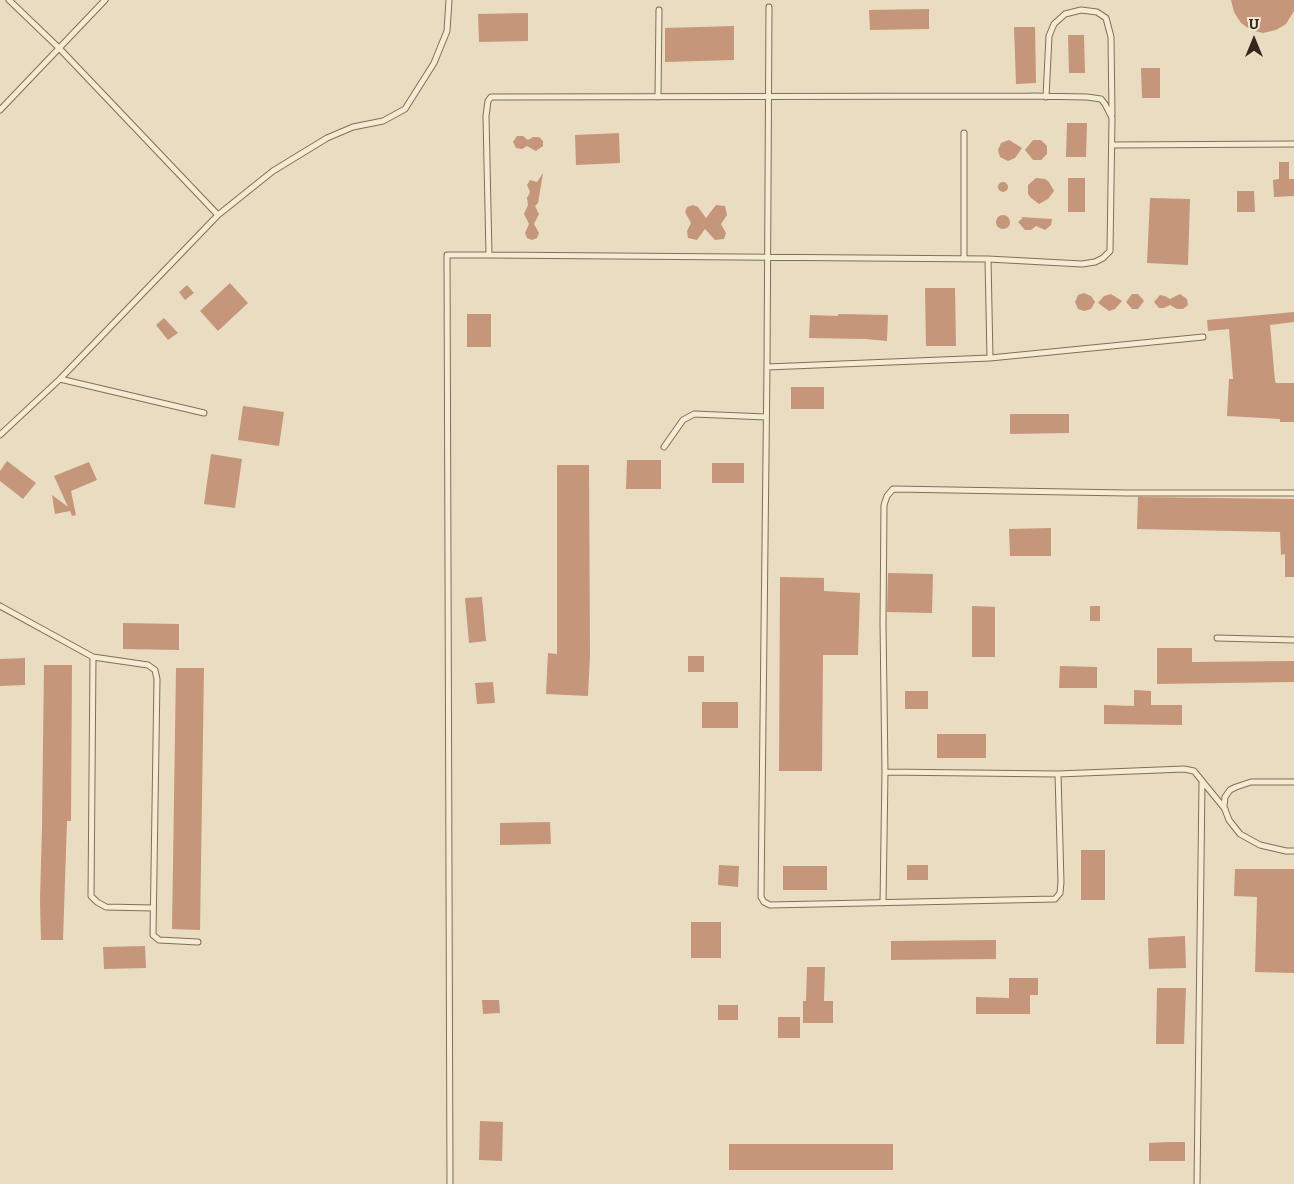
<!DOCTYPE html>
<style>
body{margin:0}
#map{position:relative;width:1294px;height:1184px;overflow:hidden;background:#eadcc0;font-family:Bitter,serif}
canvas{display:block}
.north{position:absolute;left:1229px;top:15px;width:50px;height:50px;-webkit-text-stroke:4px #f2e7cf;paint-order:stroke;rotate:0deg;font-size:14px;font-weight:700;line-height:20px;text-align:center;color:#32261d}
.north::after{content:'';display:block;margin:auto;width:18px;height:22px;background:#32261d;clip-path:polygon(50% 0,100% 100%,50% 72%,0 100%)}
</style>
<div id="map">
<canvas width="1294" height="1184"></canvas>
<div class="north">U</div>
</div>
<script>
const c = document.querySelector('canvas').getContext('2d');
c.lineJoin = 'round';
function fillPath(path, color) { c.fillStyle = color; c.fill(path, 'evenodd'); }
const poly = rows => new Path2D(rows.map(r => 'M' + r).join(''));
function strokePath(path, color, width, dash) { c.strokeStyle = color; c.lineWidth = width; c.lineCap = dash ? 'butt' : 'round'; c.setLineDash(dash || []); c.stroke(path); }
const building = poly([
 [1231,0,1294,0,1294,11,1286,24,1276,30,1263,33,1251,30,1241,23,1234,12],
 [929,9,929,29,870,30,869,10],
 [528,13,528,41,479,42,478,14],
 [734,26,734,60,665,62,665,28],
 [1014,27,1035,27,1036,83,1016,84],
 [1068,35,1084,35,1085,73,1069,73],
 [1141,68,1160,68,1160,98,1142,98],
 [1067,123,1087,123,1086,157,1066,157],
 [619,133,620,163,576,165,575,135],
 [517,136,523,136,528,140,533,137,539,137,543,141,543,146,536,151,527,146,522,149,516,148,513,142],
 [1009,140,1022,148,1015,158,1008,161,1000,157,998,150,1001,143],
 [1033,140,1041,140,1047,146,1047,154,1041,160,1033,160,1025,150],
 [1279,162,1289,162,1289,179,1294,179,1294,196,1274,197,1273,180,1279,179],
 [543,173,538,203,535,206,539,214,534,224,539,233,537,238,532,240,527,238,525,233,529,224,524,214,528,205,527,198,530,192,527,185,530,180,537,182],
 [1036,178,1045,179,1049,182,1054,191,1048,199,1039,204,1031,198,1028,194,1028,185],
 [1068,178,1085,178,1085,212,1068,212],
 '998 187a5 5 0 1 1 10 0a5 5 0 1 1-10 0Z',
 [1237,191,1254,191,1255,212,1237,212],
 [1150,198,1190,199,1188,265,1147,263],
 [693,205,698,207,706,218,716,205,725,206,727,215,721,224,726,233,724,239,715,240,705,229,697,240,688,238,687,231,691,223,685,212,687,207],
 '996 222a7 7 0 1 1 14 0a7 7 0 1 1-14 0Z',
 [1020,217,1052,219,1051,225,1045,230,1036,226,1031,230,1025,230,1018,222,1023,218],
 [230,283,248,303,218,331,200,311],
 [187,285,194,293,185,300,179,292],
 [925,288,955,288,956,346,926,346],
 [1084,293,1091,296,1095,302,1091,309,1084,311,1078,309,1075,302,1078,295],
 [1111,294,1122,301,1115,309,1109,311,1098,303,1104,296],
 [1132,294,1138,294,1144,301,1138,309,1132,309,1126,302],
 [1180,294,1187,299,1188,305,1183,309,1177,309,1170,305,1164,308,1159,308,1154,302,1160,295,1165,296,1170,299],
 [1294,312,1294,322,1270,325,1275,381,1276,383,1294,383,1294,422,1280,422,1280,419,1227,416,1229,379,1233,379,1229,329,1208,331,1207,320],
 [467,314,491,314,491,347,467,347],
 [838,314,888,315,887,341,866,339,809,338,810,315,838,316],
 [164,318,178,333,168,340,156,325],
 [791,387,824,387,824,409,791,409],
 [243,406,284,412,279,446,238,440],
 [1010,414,1069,414,1069,433,1010,434],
 [211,454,242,459,235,508,204,504],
 [627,460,661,460,661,489,626,489],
 [7,461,36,483,23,499,0,481,0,471],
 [89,462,97,480,71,491,76,515,72,516,70,511,55,514,52,495,68,507,54,476],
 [712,463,744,463,744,483,712,483],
 [557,465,589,465,590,655,588,696,546,694,548,653,557,654],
 [1138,497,1294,499,1294,577,1285,577,1285,554,1281,555,1280,532,1137,529],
 [1051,528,1051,556,1010,556,1009,529],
 [888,573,933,574,932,613,887,612],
 [780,577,824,578,824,591,860,593,858,655,823,655,822,771,779,771],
 [482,597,486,641,469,643,465,598],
 [972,606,995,607,995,657,972,657],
 [1090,606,1100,606,1100,621,1090,621],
 [123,623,179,624,179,650,123,649],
 [1157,648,1192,648,1192,662,1294,661,1294,682,1157,684],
 [688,656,704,656,704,672,688,672],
 [25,658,25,685,0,686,0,659],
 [44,665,72,665,71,821,67,821,63,940,41,940,40,900,42,827],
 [1060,666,1097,667,1097,688,1059,688],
 [176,668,204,668,200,930,172,929],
 [493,682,495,703,477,704,475,683],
 [1134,690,1151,691,1151,705,1182,705,1182,725,1104,724,1104,705,1134,706],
 [905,691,928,691,928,709,905,709],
 [702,702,738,702,738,728,702,728],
 [937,734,986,734,986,758,937,758],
 [550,822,551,844,500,845,500,823],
 [1081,850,1105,850,1105,900,1081,900],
 [719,865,739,866,738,887,718,885],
 [907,865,928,865,928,880,907,880],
 [783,866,827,866,827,890,783,890],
 [1235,869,1294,869,1294,973,1255,972,1257,897,1234,896],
 [691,922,721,922,721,958,691,958],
 [1185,936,1186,968,1149,969,1148,938],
 [996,940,996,959,891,960,891,941],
 [145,946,146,968,104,969,103,947],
 [807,967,825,967,824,1001,833,1001,833,1023,803,1023,803,1001,806,1001],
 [1009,978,1038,978,1038,995,1030,995,1030,1014,976,1014,976,997,1009,998],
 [1157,988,1186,988,1184,1044,1156,1044],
 [482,1000,499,1000,500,1013,483,1014],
 [718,1005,738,1005,738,1020,718,1020],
 [778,1017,800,1017,800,1038,778,1038],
 [480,1121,503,1122,502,1161,479,1160],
 [1171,1142,1185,1142,1185,1161,1149,1161,1149,1143],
 [729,1144,893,1144,893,1170,729,1170]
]);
const service = poly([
 [1032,96,1087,97,1101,99,1105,104,1112,118,1110,251,1103,258,1095,262,1082,264,988,259,489,255,486,116,488,101,491,97,1032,96],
 [658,97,659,10],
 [1046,97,1049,36,1054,24,1065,14,1081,10,1097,12,1106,18,1111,37,1112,115],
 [0,110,105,0],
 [964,133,964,259],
 [1112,145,1294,144],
 [218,215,273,171,327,138,353,127,383,121,405,109,434,63,447,31,449,0],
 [988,259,990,358],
 [767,367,769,7],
 [60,379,204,413],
 [0,435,60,379,218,215,59,48,9,0],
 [664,447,683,420,694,414,766,417],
 [0,606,93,657,91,896,97,902,106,907,153,908],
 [1217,638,1294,640],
 [93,657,148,665,155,670,157,679,153,935,159,940,198,942],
 [885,772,1058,774,1184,769,1194,771,1225,809],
 [1058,774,1061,882,1060,893,1055,899,770,905,764,902,761,897,767,367,990,358,1203,337],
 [1294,782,1251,782,1236,787,1230,790,1225,797,1224,807,1229,820,1240,834,1260,845,1286,851,1294,851],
 [883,903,885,772,883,623,884,505,887,496,893,489,1127,493,1294,493],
 [450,1184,447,255,489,255],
 [1197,1184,1202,782]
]);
fillPath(building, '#c59679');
strokePath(service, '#816e5a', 7);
strokePath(service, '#f5ead2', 5);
</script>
